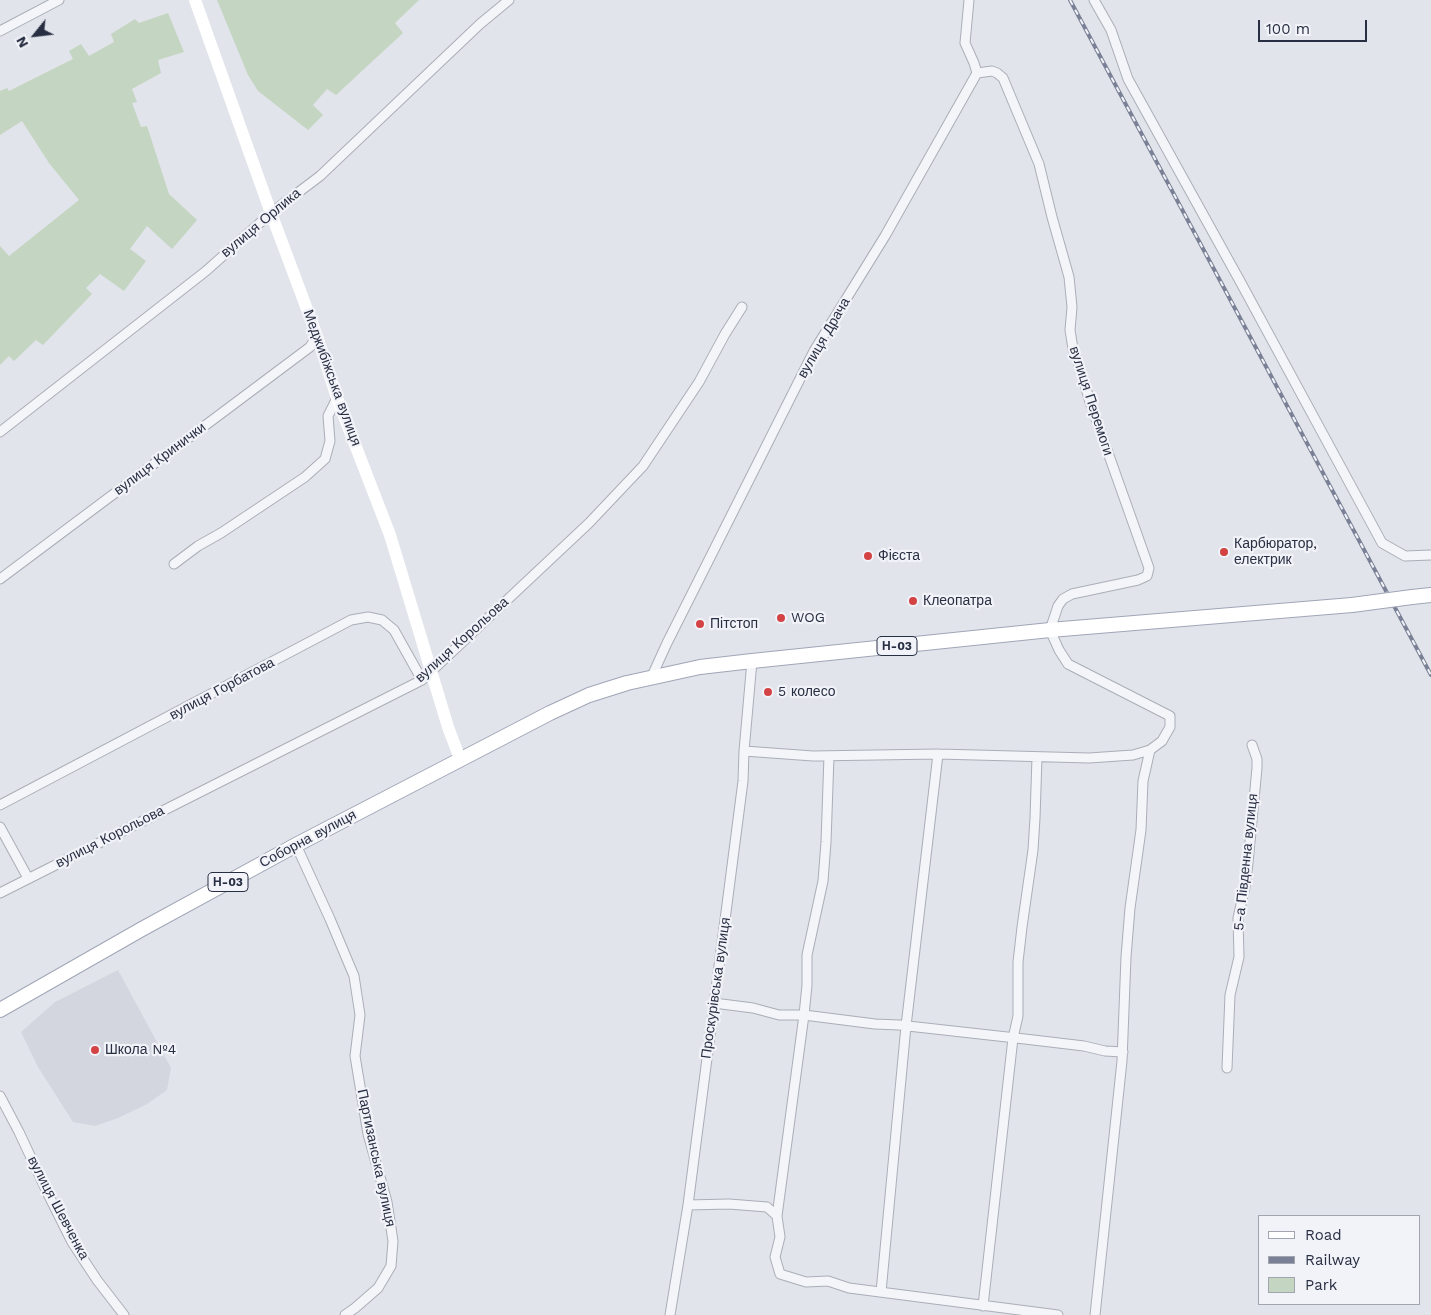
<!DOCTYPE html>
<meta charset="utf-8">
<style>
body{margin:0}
#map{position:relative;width:1431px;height:1315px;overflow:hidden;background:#e1e4ea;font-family:"Work Sans",sans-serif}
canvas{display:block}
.legend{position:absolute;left:1258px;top:1215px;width:162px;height:90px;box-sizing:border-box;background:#f1f3f8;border:1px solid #a1a5b0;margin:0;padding:6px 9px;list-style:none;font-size:15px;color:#292f43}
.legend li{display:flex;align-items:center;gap:10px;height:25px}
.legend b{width:25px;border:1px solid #a1a5b0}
.north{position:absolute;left:10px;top:10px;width:50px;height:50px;-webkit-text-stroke:4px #f1f3f8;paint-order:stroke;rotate:241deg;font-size:14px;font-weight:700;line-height:20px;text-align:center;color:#292f43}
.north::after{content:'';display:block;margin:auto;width:18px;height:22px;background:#292f43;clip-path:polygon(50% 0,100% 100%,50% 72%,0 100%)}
.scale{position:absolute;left:1258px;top:20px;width:109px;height:22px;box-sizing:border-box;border:2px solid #292f43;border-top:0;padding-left:6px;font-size:15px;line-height:18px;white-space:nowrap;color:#292f43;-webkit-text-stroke:4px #f1f3f8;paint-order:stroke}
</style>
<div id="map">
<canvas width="1431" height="1315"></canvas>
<ul class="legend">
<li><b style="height:6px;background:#fff"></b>Road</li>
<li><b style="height:6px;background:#7a8095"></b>Railway</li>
<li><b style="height:14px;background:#c4d5c2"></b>Park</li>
</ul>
<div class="north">N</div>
<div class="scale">100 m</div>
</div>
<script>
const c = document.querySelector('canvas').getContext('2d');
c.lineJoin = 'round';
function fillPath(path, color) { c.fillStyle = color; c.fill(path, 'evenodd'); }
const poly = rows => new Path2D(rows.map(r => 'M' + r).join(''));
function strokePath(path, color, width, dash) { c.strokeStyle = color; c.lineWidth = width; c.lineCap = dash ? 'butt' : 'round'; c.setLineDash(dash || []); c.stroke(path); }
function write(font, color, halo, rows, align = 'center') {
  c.font = font + ' "Work Sans",sans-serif'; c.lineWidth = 4.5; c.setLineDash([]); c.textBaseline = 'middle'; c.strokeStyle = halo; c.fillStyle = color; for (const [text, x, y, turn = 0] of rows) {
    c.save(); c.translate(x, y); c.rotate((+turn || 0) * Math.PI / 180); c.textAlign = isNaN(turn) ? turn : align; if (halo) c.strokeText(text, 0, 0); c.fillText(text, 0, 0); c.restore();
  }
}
const built = poly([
 [118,970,171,1068,167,1090,147,1104,118,1118,95,1126,73,1122,38,1067,21,1032,55,1002]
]);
const green = poly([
 [217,0,419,0,395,23,403,33,336,95,327,89,313,105,323,115,308,130,258,91,248,75],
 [168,13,184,52,158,60,161,73,132,89,137,102,132,103,141,127,147,126,169,194,197,220,172,249,147,226,130,249,146,261,124,291,100,274,86,288,92,294,43,345,36,340,14,361,9,356,0,365,0,246,9,256,79,200,49,163,22,121,0,135,0,91,7,88,9,91,73,59,69,51,81,44,89,56,114,42,111,34,135,19,139,23]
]);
const street = poly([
 [1094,0,1111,30,1128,79,1241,283,1382,543,1405,556,1431,555],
 [0,31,59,0],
 [0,432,206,271,271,213,320,176,480,24,509,0],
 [174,564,198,546,221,533,305,477,325,459,330,441,328,416,337,398],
 [0,579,310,347,317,336],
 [651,678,667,643,814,351,885,236,977,73,974,63,965,43,969,0],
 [744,751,813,756,938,754,1089,758,1133,755,1150,750,1162,741,1170,727,1170,716,1068,664,1059,650,1050,630,1058,606,1063,599,1072,594,1138,580,1147,576,1149,568,1090,402,1080,368,1073,349,1070,330,1072,307,1069,277,1052,217,1039,164,1003,78,997,73,992,71,977,73],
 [0,805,351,620,368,617,382,620,394,630,422,680],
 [0,827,28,878],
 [296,845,330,919,354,976,360,1015,355,1056,368,1134,387,1202,393,1241,391,1266,378,1288,355,1308,345,1315],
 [0,893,422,680,589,523,643,466,699,382,725,334,742,307],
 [714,1003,753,1008,779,1015,804,1015,875,1024,899,1025,1025,1039,1084,1046,1105,1051,1123,1052],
 [1227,1068,1230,995,1239,957,1238,918,1245,887,1248,863,1257,768,1257,759,1252,745],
 [0,1096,19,1132,48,1194,72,1242,97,1280,124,1315],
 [688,1205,729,1204,767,1207,777,1216,780,1237,775,1257,780,1274,806,1282,828,1281,849,1288,1058,1315],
 [777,1216,804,1015,807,985,807,955,823,881,826,842,829,756],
 [881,1292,906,1026,938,754],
 [983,1306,1013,1038,1018,1016,1018,962,1022,927,1033,850,1035,818,1037,757],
 [670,1315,688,1205,743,781,744,751,752,661],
 [1095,1315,1122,1061,1126,957,1130,908,1141,830,1143,781,1150,750]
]);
const secondary = poly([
 [195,0,271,213,317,336,337,398,390,535,448,727,460,759]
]);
const primary = poly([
 [1412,597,1431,595],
 [0,1010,142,929,296,845,396,793,550,713,589,695,627,683,700,667,752,661,1050,630,1352,605]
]);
const rail = poly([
 [1070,0,1431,675]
]);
const primaryBridge = poly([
 [1352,605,1412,597]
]);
const markers = [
 [1224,552,5,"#d34344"],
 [868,556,5,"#d34344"],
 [913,601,5,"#d34344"],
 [781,618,5,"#d34344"],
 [700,624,5,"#d34344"],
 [768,692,5,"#d34344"],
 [95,1050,5,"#d34344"]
];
const shields = [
 [897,646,40],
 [228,882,40]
];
const shieldNames = [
 ["Н-03",897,646],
 ["Н-03",228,882]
];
const streetNames = [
 ["вулиця Орлика",261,223,-40],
 ["вулиця Драча",824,338,-60],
 ["Меджибіжська вулиця",332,378,70],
 ["вулиця Перемоги",1091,401,72],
 ["вулиця Кринички",160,459,-37],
 ["вулиця Корольова",462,640,-42],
 ["вулиця Горбатова",222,689,-28],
 ["вулиця Корольова",110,837,-27],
 ["Соборна вулиця",308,839,-28],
 ["5-а Південна вулиця",1246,862,-84],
 ["Проскурівська вулиця",716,988,-82],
 ["Партизанська вулиця",376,1158,78],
 ["вулиця Шевченка",58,1208,62]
];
const poiNames = [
 ["Карбюратор,",1234,544],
 ["електрик",1234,560],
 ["Фієста",878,556],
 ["Клеопатра",923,601],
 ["WOG",791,618],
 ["Пітстоп",710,624],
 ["5 колесо",778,692],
 ["Школа №4",105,1050]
];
fillPath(built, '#d3d6df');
fillPath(green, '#c4d5c2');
strokePath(street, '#aaaeb8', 11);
strokePath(primary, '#a0a6b7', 16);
strokePath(street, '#f4f5f8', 9);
strokePath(secondary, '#fff', 12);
strokePath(primary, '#fff', 14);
strokePath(rail, '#7a8095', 4);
strokePath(rail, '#f1f3f8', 2, [5.5]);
strokePath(primaryBridge, '#a0a6b7', 16, []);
strokePath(primaryBridge, '#fff', 14);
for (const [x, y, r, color] of markers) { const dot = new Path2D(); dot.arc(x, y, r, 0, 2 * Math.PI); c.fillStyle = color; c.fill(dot); strokePath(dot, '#f1f3f8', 2); }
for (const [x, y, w] of shields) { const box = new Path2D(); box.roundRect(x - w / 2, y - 9.5, w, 19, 4); c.fillStyle = '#f1f3f8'; c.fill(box); strokePath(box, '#292f43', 1); }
write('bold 12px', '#292f43', null, shieldNames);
write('14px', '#292f43', '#f1f3f8', streetNames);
write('14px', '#292f43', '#f1f3f8', poiNames, 'left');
</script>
